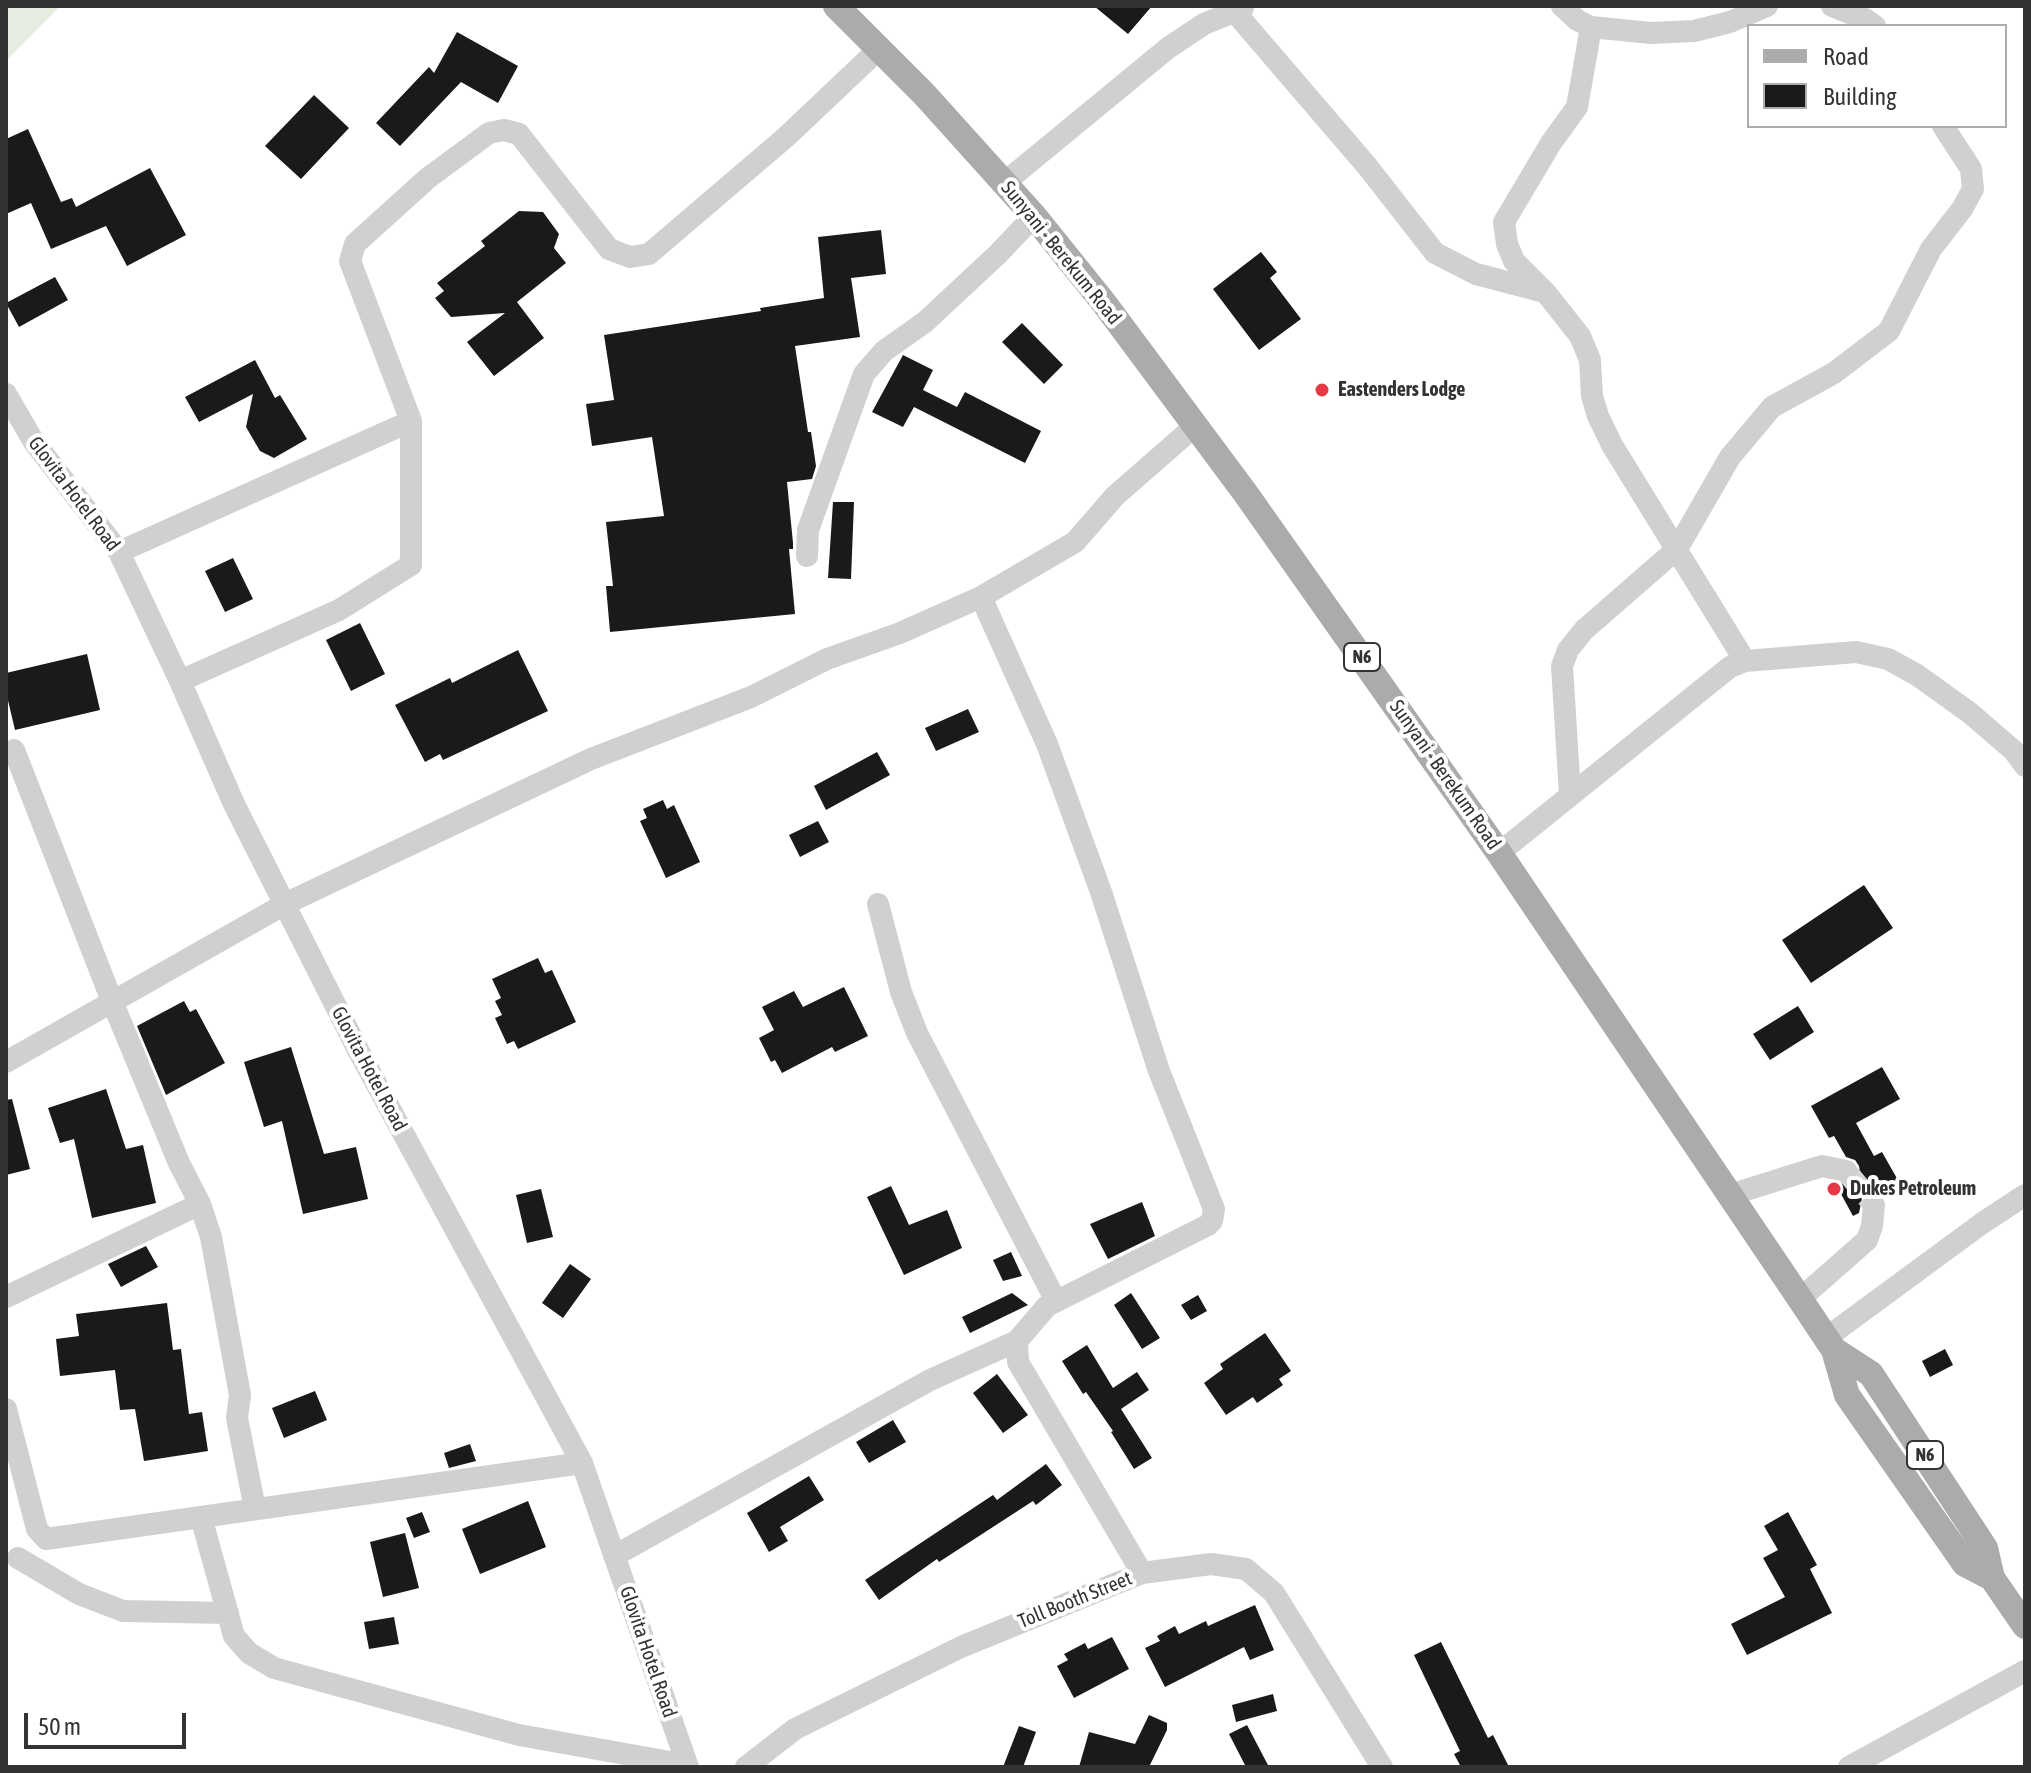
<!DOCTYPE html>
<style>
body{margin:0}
#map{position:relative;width:2031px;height:1773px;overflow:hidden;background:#fff;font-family:"Asap Condensed",sans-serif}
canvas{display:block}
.frame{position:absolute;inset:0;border:8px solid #333;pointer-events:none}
.legend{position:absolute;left:1747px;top:24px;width:260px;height:104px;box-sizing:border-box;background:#fff;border:2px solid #adadad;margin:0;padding:10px 14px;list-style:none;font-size:24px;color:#333}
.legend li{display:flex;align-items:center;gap:16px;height:40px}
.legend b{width:40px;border:2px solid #adadad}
.scale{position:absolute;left:24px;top:1713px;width:162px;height:36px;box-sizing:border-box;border:4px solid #333;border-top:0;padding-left:10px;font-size:24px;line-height:28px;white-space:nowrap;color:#333;-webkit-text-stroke:6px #fff;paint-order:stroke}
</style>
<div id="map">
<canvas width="2031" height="1773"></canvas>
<div class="frame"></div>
<ul class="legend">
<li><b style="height:10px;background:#ababab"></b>Road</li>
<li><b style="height:22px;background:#1a1a1a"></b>Building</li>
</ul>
<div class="scale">50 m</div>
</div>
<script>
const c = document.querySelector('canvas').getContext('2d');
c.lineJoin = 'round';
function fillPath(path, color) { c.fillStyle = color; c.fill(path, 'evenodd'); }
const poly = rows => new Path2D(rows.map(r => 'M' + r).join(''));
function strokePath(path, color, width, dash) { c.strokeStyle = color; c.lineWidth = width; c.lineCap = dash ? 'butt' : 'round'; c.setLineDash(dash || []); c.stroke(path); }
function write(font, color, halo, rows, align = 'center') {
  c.font = font + ' "Asap Condensed",sans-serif'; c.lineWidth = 8; c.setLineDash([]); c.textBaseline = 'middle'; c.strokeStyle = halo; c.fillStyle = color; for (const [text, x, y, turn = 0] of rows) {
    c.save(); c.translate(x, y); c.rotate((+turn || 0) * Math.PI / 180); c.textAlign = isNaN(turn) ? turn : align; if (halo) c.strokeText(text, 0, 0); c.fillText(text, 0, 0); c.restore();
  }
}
const green = poly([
 [6,6,60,6,6,61]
]);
const building = poly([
 [1094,6,1152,6,1128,34],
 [457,32,518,66,498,103,461,82,400,146,376,123,429,67,434,73],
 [314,95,349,128,301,179,265,146],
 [28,129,61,202,72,198,76,207,150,168,186,235,127,266,106,226,51,249,31,203,6,214,6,139],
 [519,211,543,212,559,234,554,248,566,263,517,302,544,338,494,376,467,342,505,313,451,317,435,298,444,291,437,283,485,246,481,241],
 [881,230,886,274,851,278,860,337,795,346,808,432,811,432,816,466,812,479,787,482,793,543,793,549,789,549,795,614,610,632,606,586,613,586,606,522,664,516,652,437,592,446,586,404,614,400,604,335,761,311,760,308,824,298,818,237],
 [1261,252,1277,272,1270,278,1301,319,1259,350,1213,289],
 [55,277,68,300,19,327,6,303],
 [1022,323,1063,365,1044,384,1002,342],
 [903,355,933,370,923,390,957,407,965,392,1041,431,1025,463,914,407,903,427,872,412],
 [255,360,275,398,280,395,307,439,274,458,260,451,246,427,253,394,199,422,185,397],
 [833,502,854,502,851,579,828,578],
 [233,558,253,599,225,612,205,571],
 [360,623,385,674,351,691,326,640],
 [518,650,548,711,443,760,440,754,425,762,395,705,450,678,452,683],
 [87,654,100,710,15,730,6,692,6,673],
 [968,709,979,732,936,751,925,728],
 [877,752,890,775,826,810,814,786],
 [663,800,667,809,674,805,700,862,666,878,640,821,647,818,643,809],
 [818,821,829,842,800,857,789,835],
 [1864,885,1893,928,1811,983,1782,940],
 [538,958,545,973,552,970,576,1022,518,1049,514,1041,507,1044,495,1018,502,1015,495,1001,501,998,492,979],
 [844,987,868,1036,835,1052,832,1047,782,1073,775,1060,771,1062,759,1038,774,1030,762,1007,794,991,803,1007],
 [184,1001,190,1012,196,1009,225,1063,166,1095,137,1026],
 [1798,1006,1814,1032,1770,1060,1753,1034],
 [291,1047,324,1154,356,1147,368,1199,303,1214,282,1121,264,1127,244,1062],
 [1882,1067,1900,1099,1856,1123,1874,1156,1882,1152,1903,1189,1886,1198,1876,1191,1868,1193,1862,1198,1859,1213,1853,1216,1835,1183,1850,1184,1856,1181,1860,1173,1859,1166,1855,1160,1846,1157,1834,1136,1829,1138,1811,1106],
 [106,1089,126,1149,143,1145,156,1203,92,1218,74,1139,60,1143,48,1108],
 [12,1099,30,1169,6,1175,6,1100],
 [891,1186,909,1225,947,1210,962,1248,904,1275,867,1197],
 [541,1189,553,1237,527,1243,516,1195],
 [1142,1202,1155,1236,1108,1259,1090,1224],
 [146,1246,158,1267,121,1287,108,1264],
 [1011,1252,1022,1276,1003,1281,993,1260],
 [570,1264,591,1279,563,1318,542,1303],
 [1012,1293,1028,1305,970,1333,962,1317],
 [1131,1293,1160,1338,1142,1349,1114,1305],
 [1198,1295,1207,1311,1191,1320,1181,1305],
 [167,1303,173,1350,181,1349,189,1414,202,1412,208,1451,144,1461,135,1409,120,1410,115,1370,60,1376,56,1339,79,1336,76,1314],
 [1265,1333,1291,1371,1279,1379,1283,1385,1257,1403,1253,1397,1226,1415,1204,1383,1223,1369,1220,1364],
 [1087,1345,1113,1388,1137,1372,1149,1390,1121,1409,1152,1458,1134,1469,1111,1432,1113,1431,1086,1392,1083,1394,1062,1361],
 [1945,1349,1953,1365,1930,1377,1922,1361],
 [997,1374,1028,1415,1003,1433,973,1393],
 [315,1391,327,1420,284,1438,272,1408],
 [893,1420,906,1442,869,1463,856,1442],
 [470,1444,476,1461,449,1468,444,1453],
 [1046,1464,1062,1485,1036,1505,1033,1501,939,1562,937,1559,879,1600,865,1580,993,1495,997,1500],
 [809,1476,824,1500,780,1527,788,1541,769,1552,747,1513],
 [528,1501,546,1547,480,1574,462,1529],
 [422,1512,430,1532,414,1538,406,1518],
 [1788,1512,1817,1565,1810,1569,1832,1613,1747,1655,1731,1624,1785,1597,1763,1558,1778,1550,1764,1526],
 [405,1533,419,1588,383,1597,370,1542],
 [1255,1605,1274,1650,1250,1660,1244,1647,1165,1687,1145,1648,1160,1641,1157,1636,1175,1626,1179,1634,1206,1621,1208,1626],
 [394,1617,399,1644,369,1649,364,1622],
 [1112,1637,1129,1669,1074,1698,1057,1666,1068,1660,1064,1654,1085,1643,1088,1649],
 [1441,1642,1488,1738,1493,1735,1509,1767,1461,1767,1454,1754,1460,1751,1414,1655],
 [1273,1694,1277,1711,1236,1722,1232,1705],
 [1149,1715,1167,1723,1167,1730,1149,1767,1079,1767,1089,1732,1135,1744],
 [1247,1725,1269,1767,1246,1767,1229,1734],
 [1019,1726,1036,1732,1023,1767,1003,1767]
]);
const minorTunnel = poly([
 [1846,1171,1874,1205]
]);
const minor = poly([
 [1226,6,1234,11,1367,166,1435,253,1476,274,1541,291],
 [1562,6,1577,20,1591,27,1651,33,1694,31,1730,22,1767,6],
 [1832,6,1865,19,1875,26],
 [1004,183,1168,48,1204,24,1243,8],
 [6,394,34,442,119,552,180,681,234,804,358,1050,582,1463,688,1767],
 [119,552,411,421,350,261,355,244,428,178,489,133,504,130,519,134,609,249,630,257,649,254,786,137,880,48],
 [807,556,808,530,864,374,884,351,925,322,998,254,1034,216],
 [1745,661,1856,652,1888,659,1917,675,1970,713,2014,751,2025,766],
 [180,681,339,610,411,565,411,421],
 [14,750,112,1001,179,1163,200,1204,211,1237,240,1395,237,1418,255,1509],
 [1570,795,1562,666,1568,650,1584,630,1677,549,1730,457,1772,407,1834,373,1889,331,1931,249,1962,209,1973,189,1971,169,1943,126],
 [1499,853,1730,667,1745,661,1612,445,1598,416,1592,396,1590,360,1580,336,1546,293,1514,261,1507,244,1504,222,1551,143,1577,107,1591,27],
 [878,904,901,992,917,1033,1056,1301],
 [6,1062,285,904,329,883,591,759,751,697,827,659,900,633,981,597],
 [1730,1195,1822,1166,1846,1171],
 [6,1297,200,1204],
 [1800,1299,1867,1240,1872,1226,1874,1205],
 [1826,1338,1981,1224,2025,1195],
 [6,1409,37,1529,46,1539,582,1463],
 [201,1517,234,1636,249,1653,274,1668,519,1735,687,1765],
 [614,1556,930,1380,1017,1341],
 [18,1558,79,1594,123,1611,228,1613],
 [1142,1573,1018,1362,1017,1341,1047,1306,1208,1225,1212,1221,1214,1209,1159,1071,1101,892,1047,744,981,597,1075,542,1115,496,1195,426],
 [746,1767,795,1729,961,1647,1142,1573,1211,1564,1246,1569,1274,1593,1382,1767],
 [1849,1767,2025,1671]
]);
const major = poly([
 [836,6,924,94,1034,216,1104,303,1246,494,1499,853,1800,1299,1834,1350,1847,1395,1965,1564,1992,1578],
 [1834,1350,1871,1374,1985,1548,1992,1578,2025,1626]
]);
const markers = [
 [1322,390,8,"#e63946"],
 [1834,1189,8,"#e63946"]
];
const shields = [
 [1362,657,36],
 [1925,1455,36]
];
const shieldNames = [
 ["N6",1362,657],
 ["N6",1925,1455]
];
const streetNames = [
 ["Sunyani - Berekum Road",1061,253,51],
 ["Glovita Hotel Road",74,494,53],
 ["Sunyani - Berekum Road",1445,775,55],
 ["Glovita Hotel Road",369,1069,62],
 ["Toll Booth Street",1075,1600,-22],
 ["Glovita Hotel Road",648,1652,71]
];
const poiNames = [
 ["Eastenders Lodge",1338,390],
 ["Dukes Petroleum",1850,1189]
];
fillPath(green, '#e6ecdf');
fillPath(building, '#1a1a1a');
strokePath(minorTunnel, '#d6d6d6', 22, [22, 11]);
strokePath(minor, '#d0d0d0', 22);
strokePath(major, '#ababab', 26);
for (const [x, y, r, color] of markers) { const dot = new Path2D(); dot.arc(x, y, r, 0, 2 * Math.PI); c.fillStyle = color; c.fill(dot); strokePath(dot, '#fff', 3); }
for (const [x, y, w] of shields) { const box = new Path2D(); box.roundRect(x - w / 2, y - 14, w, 28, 6); c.fillStyle = '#fff'; c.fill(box); strokePath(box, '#333', 2); }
write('bold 18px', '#333', null, shieldNames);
write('20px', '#333', '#fff', streetNames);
write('bold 20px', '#333', '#fff', poiNames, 'left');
</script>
